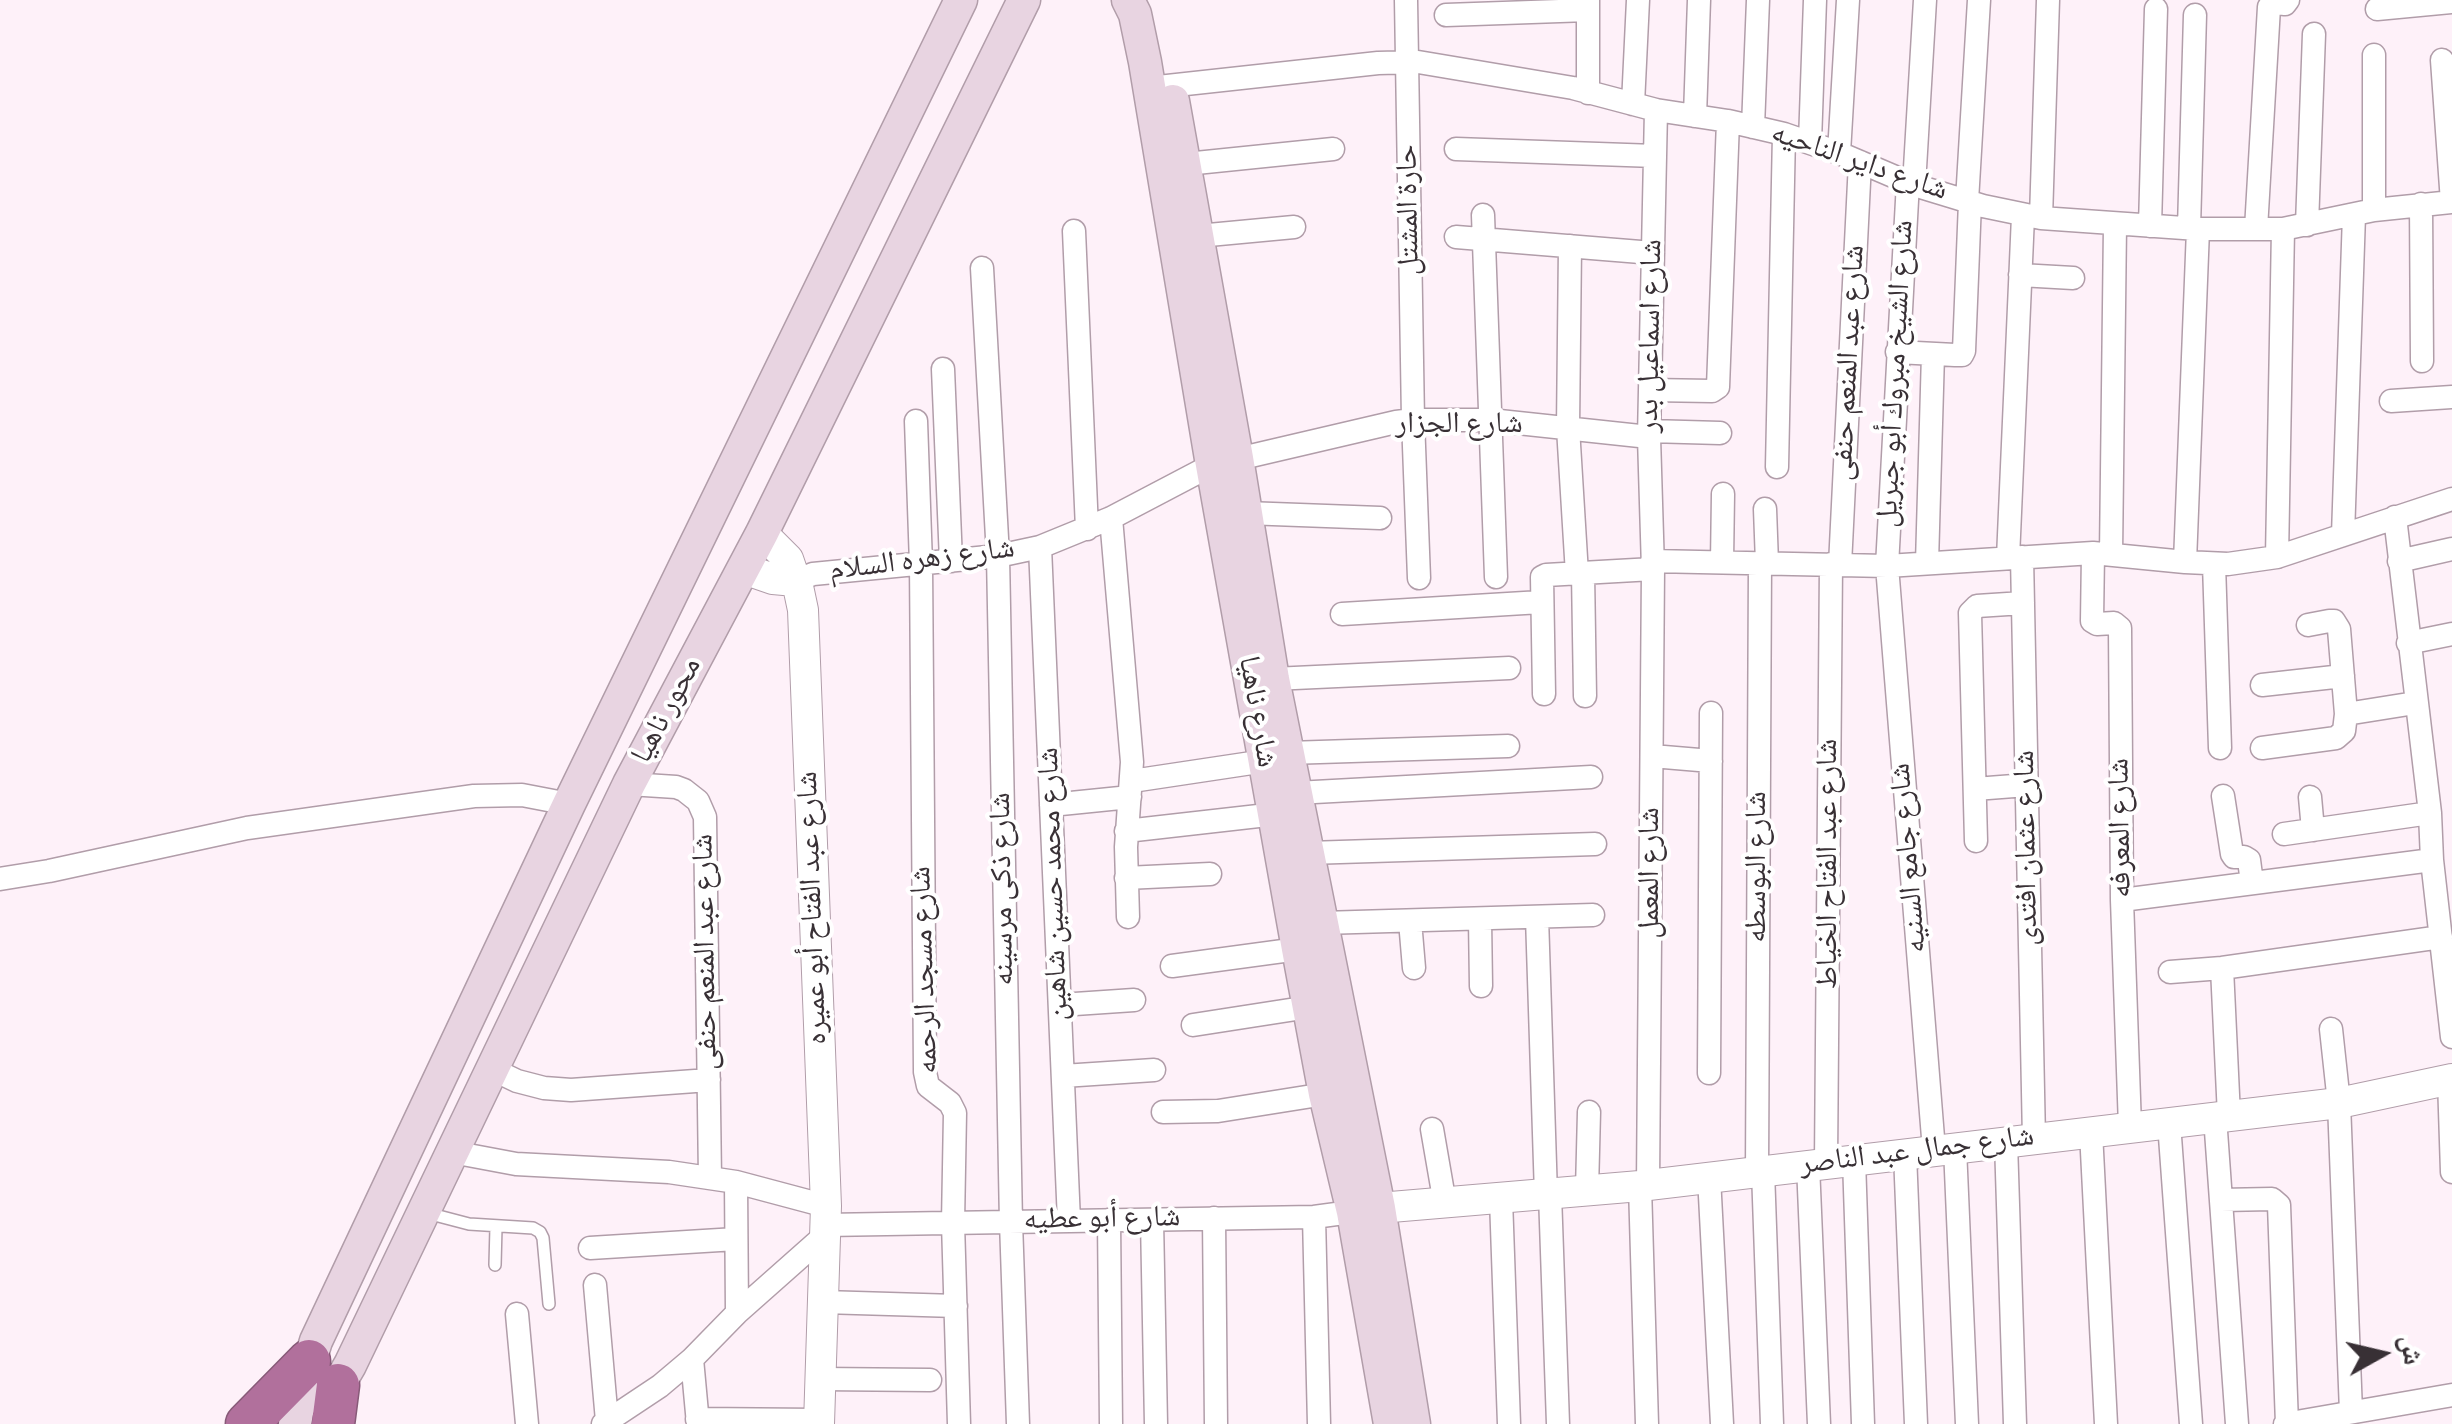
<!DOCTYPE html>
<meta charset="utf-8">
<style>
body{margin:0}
#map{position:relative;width:2452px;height:1424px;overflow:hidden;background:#fef1f9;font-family:"Source Sans 3","Noto Naskh Arabic",sans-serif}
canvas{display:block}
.north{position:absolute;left:2332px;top:1304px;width:100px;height:100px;-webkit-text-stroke:8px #fff;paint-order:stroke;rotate:82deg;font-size:28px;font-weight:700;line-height:40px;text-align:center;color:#383035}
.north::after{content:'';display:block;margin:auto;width:35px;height:45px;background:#383035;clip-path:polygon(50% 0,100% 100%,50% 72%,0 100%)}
</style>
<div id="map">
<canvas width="2452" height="1424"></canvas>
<div class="north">ش</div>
</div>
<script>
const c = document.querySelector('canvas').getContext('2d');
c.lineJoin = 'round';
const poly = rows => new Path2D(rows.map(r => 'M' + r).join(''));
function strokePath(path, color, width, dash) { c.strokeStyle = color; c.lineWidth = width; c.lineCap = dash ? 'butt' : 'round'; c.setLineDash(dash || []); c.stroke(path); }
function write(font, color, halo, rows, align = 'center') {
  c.font = font + ' "Source Sans 3","Noto Naskh Arabic",sans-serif'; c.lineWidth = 8; c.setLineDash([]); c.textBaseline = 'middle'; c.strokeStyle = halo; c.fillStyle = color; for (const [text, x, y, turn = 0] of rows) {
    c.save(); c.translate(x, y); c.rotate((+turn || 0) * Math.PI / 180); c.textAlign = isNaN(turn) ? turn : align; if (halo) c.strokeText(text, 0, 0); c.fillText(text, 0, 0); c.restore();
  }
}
const service = poly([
 [427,1213,469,1224,533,1228,540,1232,543,1238,549,1304],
 [495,1265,496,1227]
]);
const minor = poly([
 [1406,0,1413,420,1419,578],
 [1588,0,1588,93],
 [2377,9,2452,2],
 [1446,15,1588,10],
 [2442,60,2452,202],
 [1149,88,1378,63,1418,62,1573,88,1656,110,1728,121,1784,134,1839,153,1914,185,1983,206,2041,218,2198,229,2283,229,2374,210,2452,202],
 [1633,104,1638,0],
 [1695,116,1699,0],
 [1753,127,1758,0],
 [1810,142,1815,0],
 [1456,149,1655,156],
 [1839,153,1848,0],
 [1186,164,1333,149],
 [1908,182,1887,566,1934,1150],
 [1914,185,1925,0],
 [1967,201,1979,0],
 [2421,204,2422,361],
 [2374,210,2374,55],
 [1483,215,1496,577],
 [2041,218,2048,0],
 [2307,225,2314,34],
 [2150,226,2156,9],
 [2189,228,2195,15],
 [2256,229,2269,7,2276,3,2285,4,2288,0],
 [1074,231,1087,529],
 [1198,236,1294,227],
 [1456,237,1653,253],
 [1570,246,1568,428,1577,574],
 [982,268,998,556,1011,1222,1018,1424],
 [2020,275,2073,278],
 [1897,352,1955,355,1962,355,1964,351,1970,202],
 [943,369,951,561],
 [1650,390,1712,391,1718,387,1728,121],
 [2391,401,2452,397],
 [916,421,921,564,925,1072,928,1086,950,1103,955,1113,953,1223,959,1424],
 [1649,431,1720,433],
 [1777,467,1784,134],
 [1765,509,1767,563],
 [1246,513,1380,518],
 [2395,517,2430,813,2432,860,2452,1037],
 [1111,518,1132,762,1126,847,1128,917],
 [2343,535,2354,215],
 [1040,547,1069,1221],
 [2093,553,2092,621,2097,624,2114,623,2120,628,2122,900,2130,1127],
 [2111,554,2115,225],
 [2022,557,2034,1139],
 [2277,557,2283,229],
 [2008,558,2023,216],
 [1652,561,1887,566,2093,553,2185,562,2228,564,2277,557,2452,499],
 [2399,561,2452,549],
 [1722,562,1723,494],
 [2185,562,2198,229],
 [1927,563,1933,354],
 [2214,564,2220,748],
 [1840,565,1860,162],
 [1583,573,1585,696],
 [795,581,813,574,998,556,1040,547,1111,518,1212,465,1396,422,1413,420,1490,420,1649,437],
 [1342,614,1541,602],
 [2408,643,2452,634],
 [1273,679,1509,668],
 [2262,685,2343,676],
 [1544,694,1542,577,1546,575,1653,569],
 [2346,714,2415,703],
 [2262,748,2336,738,2344,731,2346,714,2339,629,2334,621,2329,621,2308,625],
 [1288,753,1508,746],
 [1652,756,1711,761],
 [1132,781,1265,761],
 [629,784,676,787,684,790,698,801,705,817,710,1178],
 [1975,789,2027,785],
 [1296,793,1591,777],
 [2223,796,2232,854,2234,857,2244,857,2249,860,2252,883],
 [2310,797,2313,830],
 [1051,805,1130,797],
 [1126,831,1276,814],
 [2284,834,2430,813],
 [1976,841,1970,613,1977,606,2023,603],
 [1308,853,1595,844],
 [1126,878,1210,874],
 [0,879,49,871,247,828,474,796,522,795,569,804],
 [2122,900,2432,860],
 [1537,917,1546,1195],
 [1480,919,1481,986],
 [1410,921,1414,968],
 [1322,923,1593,915],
 [1172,966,1298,949],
 [2222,968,2229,1116],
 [2170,972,2222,968,2441,937],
 [1060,1005,1134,1000],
 [1193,1025,1309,1007],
 [2331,1029,2339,1103,2351,1412],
 [492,1069,517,1081,544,1088,571,1090,709,1080],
 [1709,1073,1711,713],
 [1063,1076,1154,1070],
 [2449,1080,2452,1172],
 [1163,1112,1218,1111,1325,1094],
 [2215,1117,2237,1424],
 [2169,1123,2191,1424],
 [1432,1129,1445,1204],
 [2091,1132,2106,1424],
 [2006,1142,2015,1424],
 [1955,1148,1967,1424],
 [452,1152,516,1164,669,1172,736,1182,826,1206],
 [1905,1154,1916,1424],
 [1854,1160,1863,1424],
 [1826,1163,1831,564],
 [1808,1165,1819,1424],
 [1763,1171,1772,1424],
 [1757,1172,1760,563],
 [1709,1177,1722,1424],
 [736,1182,737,1313],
 [1648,1185,1653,569,1649,437,1656,110],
 [1640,1186,1647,1424],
 [1587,1190,1589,1112],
 [1550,1194,1558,1424],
 [1501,1199,1509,1424],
 [2221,1200,2272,1199,2279,1205,2287,1424],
 [1314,1217,1319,1424],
 [1214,1218,1216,1424],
 [1109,1220,1111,1424],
 [1152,1220,1156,1424],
 [825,1225,1314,1217,1366,1210],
 [590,1248,736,1239],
 [595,1285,607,1421],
 [823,1302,956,1306],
 [517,1314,527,1424],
 [692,1359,698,1424],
 [820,1379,930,1380],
 [697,1419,819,1420],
 [603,1424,660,1386,692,1359,737,1313,825,1235],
 [2285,1424,2452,1395]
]);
const tertiary = poly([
 [762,533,788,559,799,591,803,610,826,1206,819,1424],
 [744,569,773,579,795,581],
 [1379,1208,1640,1186,2339,1103,2452,1079]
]);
const secondary = poly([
 [1128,0,1135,14,1145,62,1212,465,1298,949,1325,1094,1353,1212,1390,1424],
 [1173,101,1237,458,1273,679,1379,1208,1414,1424],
 [327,1404,350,1365,629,784,762,533,1024,0],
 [295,1424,301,1390,316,1341,569,804,961,0]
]);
const motorway = poly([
 [247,1424,309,1361],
 [333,1424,338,1385]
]);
const streetNames = [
 ["شارع داير الناحيه",1859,163,19],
 ["حارة المشتل",1410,210,-91],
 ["شارع اسماعيل بدر",1652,336,-89],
 ["شارع عبد المنعم حنفى",1850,363,-87],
 ["شارع الشيخ مبروك أبو جبريل",1897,374,-87],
 ["شارع الجزار",1459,425],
 ["شارع زهره السلام",922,561,-7],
 ["محور ناهيا",668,711,-62],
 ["شارع ناهيا",1256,712,80],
 ["شارع المعرفه",2122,828,-91],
 ["شارع عثمان افتدى",2028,848,-91],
 ["شارع جامع السنيه",1910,858,-95],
 ["شارع عبد الفتاح الخياط",1829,864,-90],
 ["شارع البوسطه",1758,867,-90],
 ["شارع المعمل",1651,873,-90],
 ["شارع محمد حسين شاهين",1055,884,-92],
 ["شارع ذكى مرسينه",1004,889,-91],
 ["شارع عبد الفتاح أبو عميره",814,908,-92],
 ["شارع عبد المنعم حنفى",707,952,-91],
 ["شارع مسجد الرحمه",926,970,-92],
 ["شارع جمال عبد الناصر",1917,1152,-7],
 ["شارع أبو عطيه",1102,1220,-1]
];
strokePath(service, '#b19da9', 14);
strokePath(minor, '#b19da9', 25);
strokePath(tertiary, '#b19da9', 32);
strokePath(secondary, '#b19da9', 35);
strokePath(motorway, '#875a78', 45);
strokePath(service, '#fff', 11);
strokePath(minor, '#fff', 22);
strokePath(tertiary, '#fff', 30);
strokePath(secondary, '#e8d4e1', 32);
strokePath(motorway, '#b1709c', 42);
write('30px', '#383035', '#fff', streetNames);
</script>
